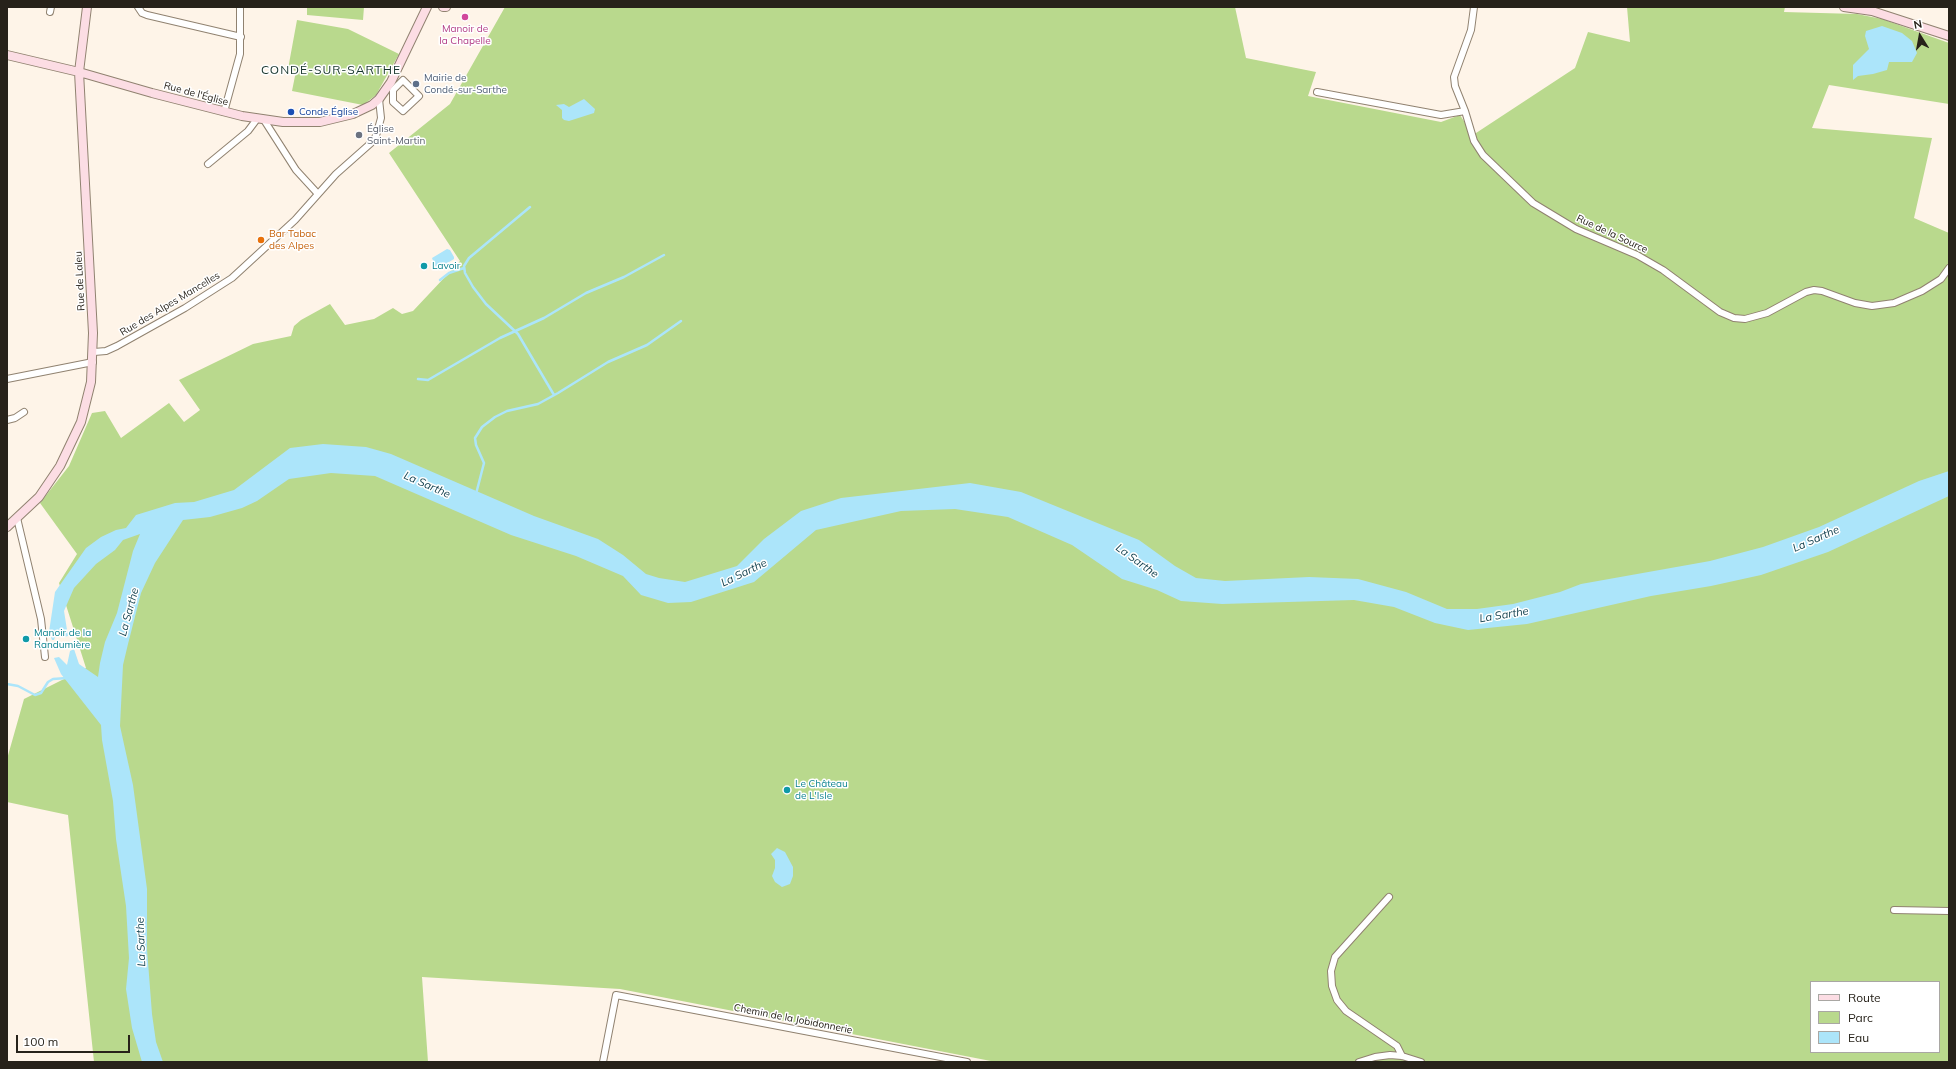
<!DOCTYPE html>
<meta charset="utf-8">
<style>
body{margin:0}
#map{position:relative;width:1956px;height:1069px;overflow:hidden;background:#fef4e8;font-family:Mulish,sans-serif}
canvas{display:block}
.frame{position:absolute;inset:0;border:8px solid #27221a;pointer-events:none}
.legend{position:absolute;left:1810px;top:981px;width:130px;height:72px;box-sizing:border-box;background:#fff;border:1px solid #a9a7a3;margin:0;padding:5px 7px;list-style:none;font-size:12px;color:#27221a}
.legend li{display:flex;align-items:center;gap:8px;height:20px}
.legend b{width:20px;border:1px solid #a9a7a3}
.north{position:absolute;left:1900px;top:16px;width:40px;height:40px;-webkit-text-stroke:3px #fff;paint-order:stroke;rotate:349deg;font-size:11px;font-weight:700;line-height:16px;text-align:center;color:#27221a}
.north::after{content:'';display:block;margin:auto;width:14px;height:18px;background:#27221a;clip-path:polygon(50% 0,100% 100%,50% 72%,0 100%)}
.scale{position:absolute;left:16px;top:1035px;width:114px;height:18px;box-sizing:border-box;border:2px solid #27221a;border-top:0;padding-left:5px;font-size:12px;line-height:14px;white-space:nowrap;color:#27221a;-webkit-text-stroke:3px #fff;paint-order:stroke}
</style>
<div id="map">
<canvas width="1956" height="1069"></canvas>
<div class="frame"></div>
<ul class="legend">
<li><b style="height:5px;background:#fcdde4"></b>Route</li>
<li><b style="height:11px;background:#b9d98d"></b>Parc</li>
<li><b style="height:11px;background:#ace5fa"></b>Eau</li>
</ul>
<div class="north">N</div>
<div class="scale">100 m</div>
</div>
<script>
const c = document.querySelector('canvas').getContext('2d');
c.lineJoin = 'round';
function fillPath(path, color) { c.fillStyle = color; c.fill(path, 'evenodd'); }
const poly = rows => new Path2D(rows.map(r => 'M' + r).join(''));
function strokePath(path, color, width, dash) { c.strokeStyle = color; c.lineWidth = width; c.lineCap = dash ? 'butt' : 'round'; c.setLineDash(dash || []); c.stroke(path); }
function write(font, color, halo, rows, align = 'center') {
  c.font = font + ' Mulish,sans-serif'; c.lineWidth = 3; c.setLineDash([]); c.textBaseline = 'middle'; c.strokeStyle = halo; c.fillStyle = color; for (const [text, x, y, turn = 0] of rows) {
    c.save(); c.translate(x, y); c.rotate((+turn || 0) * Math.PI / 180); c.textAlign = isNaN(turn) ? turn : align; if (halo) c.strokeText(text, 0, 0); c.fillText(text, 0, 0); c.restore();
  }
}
const green = poly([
 [307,7,364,7,363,20,307,15],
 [505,7,1235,7,1246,58,1316,72,1308,96,1441,122,1460,115,1473,135,1575,68,1588,32,1630,42,1627,7,1785,7,1784,12,1857,14,1882,19,1949,43,1949,104,1829,85,1812,128,1932,138,1914,218,1949,233,1949,1062,996,1062,620,989,422,977,428,1062,94,1062,68,815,7,802,7,759,24,699,86,668,59,583,77,554,40,503,69,466,92,413,105,411,121,438,169,403,184,422,200,410,179,380,253,344,291,336,294,326,301,320,330,304,345,325,374,319,393,308,402,314,413,311,460,261,389,153,450,104],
 [1811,982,1939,982,1939,1052,1811,1052],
 [297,20,348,29,399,54,376,95,363,105,292,91,296,71,288,69]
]);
const water = poly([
 [1882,26,1902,33,1912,41,1917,53,1912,62,1889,62,1887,70,1873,74,1858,76,1853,80,1853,65,1869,49,1865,36,1866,31],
 [584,99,595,109,594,113,569,121,564,120,562,118,562,110,556,105,564,104,569,107],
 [447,249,450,250,454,257,454,259,439,268,435,266,432,258],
 [323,444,366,447,391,454,534,516,598,539,623,555,646,574,659,578,685,582,737,566,764,539,801,511,841,498,970,483,1021,492,1139,540,1175,566,1196,578,1225,581,1309,577,1358,579,1406,592,1447,609,1477,609,1513,604,1560,592,1581,584,1710,561,1763,547,1819,527,1919,481,1949,471,1949,496,1828,552,1761,575,1711,586,1651,596,1527,624,1468,630,1435,623,1394,607,1354,600,1222,604,1181,601,1157,590,1122,579,1072,545,1008,517,955,509,901,511,816,530,754,582,691,602,668,603,641,595,623,576,576,556,511,535,375,476,331,473,289,479,257,501,242,508,210,517,183,520,155,563,141,593,128,644,123,665,120,726,133,785,147,889,147,949,152,1014,156,1042,163,1062,142,1062,132,1028,126,989,129,958,126,906,116,839,113,801,102,740,101,725,61,674,54,658,59,657,67,665,70,651,74,649,79,664,98,677,100,663,105,642,117,613,133,551,140,534,123,540,115,550,96,564,74,588,64,611,68,636,63,637,57,631,54,640,52,640,49,632,55,592,86,548,101,537,116,530,126,528,136,515,175,503,194,502,234,490,290,448],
 [777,848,785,852,793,867,793,876,790,884,782,887,775,882,772,876,775,868,775,860,771,854]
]);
const stream = poly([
 [530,207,469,258,464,266,465,273,473,287,486,304,518,334,554,395],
 [440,280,449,273,464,268],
 [418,379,428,380,500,338,544,318,586,293,624,277,664,255],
 [476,494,484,463,476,445,475,438,482,427,495,417,507,411,538,404,558,393,608,362,647,345,681,321],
 [7,684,18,686,35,695,41,693,48,682,53,679,67,678]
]);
const street = poly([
 [138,7,142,13,147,15,241,37],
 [1474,7,1471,30,1454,77,1455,86,1465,111,1474,141,1483,155,1533,203,1576,229,1637,255,1663,270,1720,312,1734,318,1745,319,1767,313,1806,292,1814,290,1822,291,1855,303,1872,306,1894,303,1922,291,1941,279,1949,268],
 [50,12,51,7],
 [403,80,419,96,403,111,393,102,393,90,403,80],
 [1317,92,1441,115,1465,111],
 [224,112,240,54,240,7],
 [264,120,296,170,318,194],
 [208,164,248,131,257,119],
 [94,352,106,351,117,346,185,308,232,278,295,220,336,174,371,143,376,136,381,118,379,99],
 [7,379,93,362],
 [7,420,15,418,24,412],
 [17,518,41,619,45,657],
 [1389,897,1335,957,1331,971,1332,986,1337,1000,1346,1011,1397,1046,1402,1056],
 [1894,910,1949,911],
 [603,1062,616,995,967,1062],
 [1359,1062,1375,1057,1390,1055,1402,1056,1421,1062]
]);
const secondary = poly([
 [443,7,446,7],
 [1844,7,1872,11,1949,36],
 [7,55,79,72,152,93,242,116,283,122,320,122,353,114,372,105,379,99,391,82,427,7],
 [7,527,39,497,60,466,81,422,91,382,93,333,79,72,87,7]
]);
const markers = [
 [465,17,4,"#d1479c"],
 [416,84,4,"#5c6f8a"],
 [291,112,4,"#1a4fb4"],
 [359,135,4,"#6b7280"],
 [261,240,4,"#e8710a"],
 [424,266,4,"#0f9aa8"],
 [26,639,4,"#0f9aa8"],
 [787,790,4,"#0f9aa8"]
];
const hotelNames = [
 ["Manoir de",465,29],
 ["la Chapelle",465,41]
];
const serviceNames = [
 ["Mairie de",424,78],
 ["Condé-sur-Sarthe",424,90]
];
const streetNames = [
 ["Rue de l'Église",196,94,15],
 ["Rue de la Source",1612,234,25],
 ["Rue de Laleu",80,281,-93],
 ["Rue des Alpes Mancelles",170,304,-31],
 ["Chemin de la Jobidonnerie",793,1019,11]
];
const transitNames = [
 ["Conde Église",299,112]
];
const worshipNames = [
 ["Église",367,129],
 ["Saint-Martin",367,141]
];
const foodNames = [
 ["Bar Tabac",269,234],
 ["des Alpes",269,246]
];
const cultureNames = [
 ["Lavoir",432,266],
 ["Manoir de la",34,633],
 ["Randumière",34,645],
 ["Le Château",795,784],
 ["de L'Isle",795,796]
];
const waterNames = [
 ["La Sarthe",427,485,24],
 ["La Sarthe",1816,539,-24],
 ["La Sarthe",1137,561,36],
 ["La Sarthe",744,573,-26],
 ["La Sarthe",129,612,-75],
 ["La Sarthe",1504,615,-9],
 ["La Sarthe",141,942,-92]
];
const quarterNames = [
 ["CONDÉ-SUR-SARTHE",331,70]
];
fillPath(green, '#b9d98d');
fillPath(water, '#ace5fa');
strokePath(stream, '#ace5fa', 2.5);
strokePath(street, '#908270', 8);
strokePath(secondary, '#908270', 10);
strokePath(street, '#fff', 6);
strokePath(secondary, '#fcdde4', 8);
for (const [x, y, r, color] of markers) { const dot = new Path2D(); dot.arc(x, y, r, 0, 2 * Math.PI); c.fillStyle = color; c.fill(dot); strokePath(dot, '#fff', 1.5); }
write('10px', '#b23c85', '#fff', hotelNames);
write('10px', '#4e5e75', '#fff', serviceNames, 'left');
write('10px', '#27221a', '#fff', streetNames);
write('10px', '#164399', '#fff', transitNames, 'left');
write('10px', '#5b616d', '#fff', worshipNames, 'left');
write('10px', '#c56008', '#fff', foodNames, 'left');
write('10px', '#0d838f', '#fff', cultureNames, 'left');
write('italic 11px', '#0d3d4b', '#fff', waterNames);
c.letterSpacing = '1px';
write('12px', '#15332a', '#fff', quarterNames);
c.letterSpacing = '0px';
</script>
